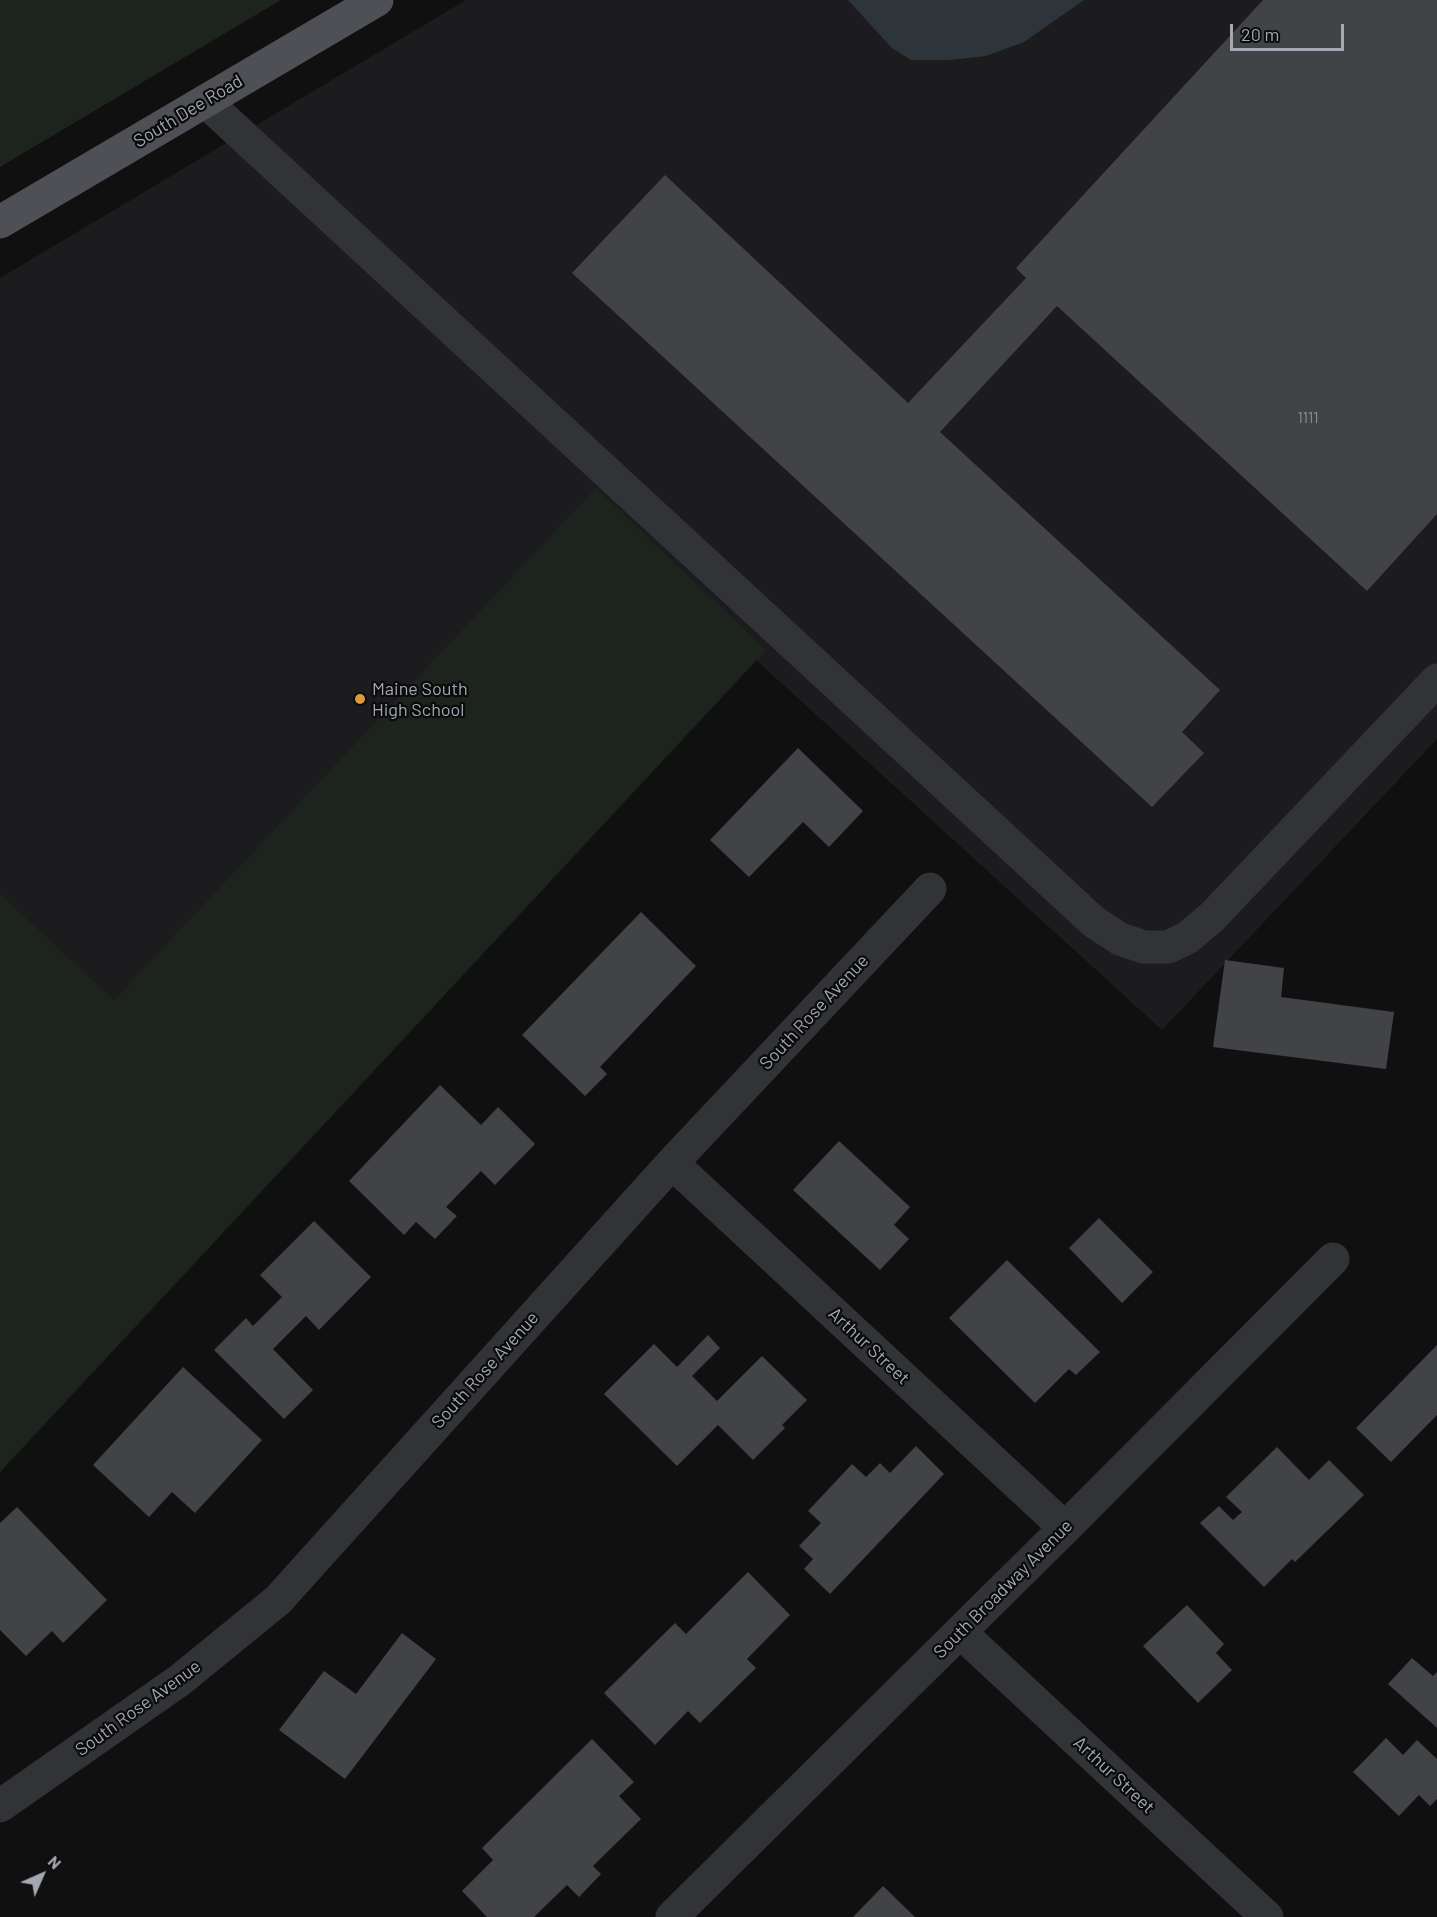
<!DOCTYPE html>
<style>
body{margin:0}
#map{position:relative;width:1437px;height:1917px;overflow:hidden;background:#101011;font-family:Barlow,sans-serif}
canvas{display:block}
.north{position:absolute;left:12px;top:1845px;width:60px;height:60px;-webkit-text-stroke:4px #0b0b0c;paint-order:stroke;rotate:45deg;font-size:16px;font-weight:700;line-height:24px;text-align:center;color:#a3a8b1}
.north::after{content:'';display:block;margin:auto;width:21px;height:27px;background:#a3a8b1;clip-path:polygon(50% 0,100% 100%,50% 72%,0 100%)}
.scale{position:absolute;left:1230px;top:24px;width:114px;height:27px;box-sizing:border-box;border:3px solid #a3a8b1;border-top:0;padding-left:8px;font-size:18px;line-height:21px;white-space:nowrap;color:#a3a8b1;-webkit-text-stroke:4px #0b0b0c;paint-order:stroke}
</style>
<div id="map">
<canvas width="1437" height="1917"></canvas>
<div class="north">N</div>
<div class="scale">20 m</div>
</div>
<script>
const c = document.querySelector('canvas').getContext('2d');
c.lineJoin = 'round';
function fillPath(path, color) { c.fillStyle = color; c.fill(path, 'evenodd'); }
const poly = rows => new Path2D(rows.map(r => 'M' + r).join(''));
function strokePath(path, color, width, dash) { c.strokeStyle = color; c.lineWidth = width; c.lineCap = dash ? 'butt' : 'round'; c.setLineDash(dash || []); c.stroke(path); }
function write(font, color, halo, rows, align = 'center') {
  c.font = font + ' Barlow,sans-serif'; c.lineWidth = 4.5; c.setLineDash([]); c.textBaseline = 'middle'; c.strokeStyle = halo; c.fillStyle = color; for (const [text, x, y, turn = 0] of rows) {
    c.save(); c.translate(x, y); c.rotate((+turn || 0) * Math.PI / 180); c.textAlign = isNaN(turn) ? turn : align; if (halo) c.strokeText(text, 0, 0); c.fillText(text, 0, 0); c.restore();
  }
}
const built = poly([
 [466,0,1437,0,1437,739,1162,1030,756,660,0,1472,0,278]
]);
const green = poly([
 [0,0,281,0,0,167],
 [596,488,766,650,0,1472,0,894,114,1000]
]);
const water = poly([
 [848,0,1084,0,1024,42,986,56,949,60,911,60,892,48]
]);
const building = poly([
 [1263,0,1437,0,1437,514,1367,591,1057,306,940,432,1220,690,1182,732,1204,753,1152,807,572,273,665,175,908,403,1026,278,1016,268],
 [798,748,863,811,829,847,803,822,749,877,710,840],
 [641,912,696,966,600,1067,607,1074,585,1096,522,1035],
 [1225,960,1284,968,1281,997,1394,1012,1386,1069,1213,1047],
 [440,1085,481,1125,498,1107,535,1144,495,1185,481,1171,446,1207,457,1216,435,1239,416,1222,404,1235,349,1181],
 [839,1141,910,1207,894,1225,909,1239,880,1270,793,1190],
 [1099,1218,1153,1272,1122,1303,1069,1248],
 [314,1221,371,1277,319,1330,306,1316,273,1349,313,1390,284,1419,214,1350,246,1318,253,1326,282,1297,260,1275],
 [1007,1260,1100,1352,1076,1375,1069,1369,1035,1403,949,1318],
 [708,1335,720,1348,692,1376,717,1401,762,1356,807,1400,782,1425,785,1428,753,1460,718,1425,677,1466,604,1394,654,1344,677,1367],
 [1437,1345,1437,1415,1391,1462,1356,1428],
 [183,1367,262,1440,195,1513,172,1492,149,1517,93,1465],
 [916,1446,944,1474,830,1594,804,1569,813,1559,799,1546,821,1523,808,1511,852,1464,866,1477,880,1463,890,1473],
 [1277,1447,1309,1480,1329,1460,1364,1495,1295,1562,1292,1559,1264,1587,1200,1523,1219,1506,1233,1520,1242,1512,1226,1497],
 [17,1507,107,1600,63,1643,52,1631,26,1656,0,1630,0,1523],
 [748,1572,790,1615,747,1659,756,1668,700,1723,688,1711,655,1745,604,1693,675,1623,686,1634],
 [1187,1605,1224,1644,1216,1653,1232,1670,1198,1703,1143,1646],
 [402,1633,436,1659,345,1779,279,1730,324,1671,356,1694],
 [1412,1658,1433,1676,1437,1672,1437,1728,1388,1684],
 [1386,1738,1403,1755,1417,1740,1437,1759,1437,1799,1430,1806,1419,1795,1399,1816,1353,1772],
 [592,1739,634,1782,619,1796,641,1819,593,1866,601,1874,579,1897,567,1885,534,1917,487,1917,462,1891,493,1860,482,1848],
 [883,1886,915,1917,853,1917]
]);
const minor = poly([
 [205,101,1094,922,1120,939,1144,947,1168,947,1187,938,1212,917,1437,680],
 [672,1163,1065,1528],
 [960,1632,1267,1917],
 [0,1806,180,1680,278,1600,672,1163,930,889],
 [672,1917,1065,1528,1333,1259]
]);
const major = poly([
 [0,222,377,0]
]);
const markers = [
 [360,699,6,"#df9a3b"]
];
const numberNames = [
 ["1111",1308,418]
];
const streetNames = [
 ["South Dee Road",188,111,-31],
 ["South Rose Avenue",814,1012,-47],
 ["Arthur Street",869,1346,43],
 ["South Rose Avenue",485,1370,-48],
 ["South Broadway Avenue",1003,1589,-45],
 ["South Rose Avenue",138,1708,-36],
 ["Arthur Street",1114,1775,43]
];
const poiNames = [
 ["Maine South",372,689],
 ["High School",372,710]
];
fillPath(built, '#1c1c1e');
fillPath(green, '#1d231d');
fillPath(water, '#2d353a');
fillPath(building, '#424347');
strokePath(minor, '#313336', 33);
strokePath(major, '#4e5055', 33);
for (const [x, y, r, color] of markers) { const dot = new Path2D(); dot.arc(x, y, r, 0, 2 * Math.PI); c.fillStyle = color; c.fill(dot); strokePath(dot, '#0b0b0c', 2); }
write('15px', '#8b8f96', null, numberNames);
write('18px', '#a3a8b1', '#0b0b0c', streetNames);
write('18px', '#a3a8b1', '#0b0b0c', poiNames, 'left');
</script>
